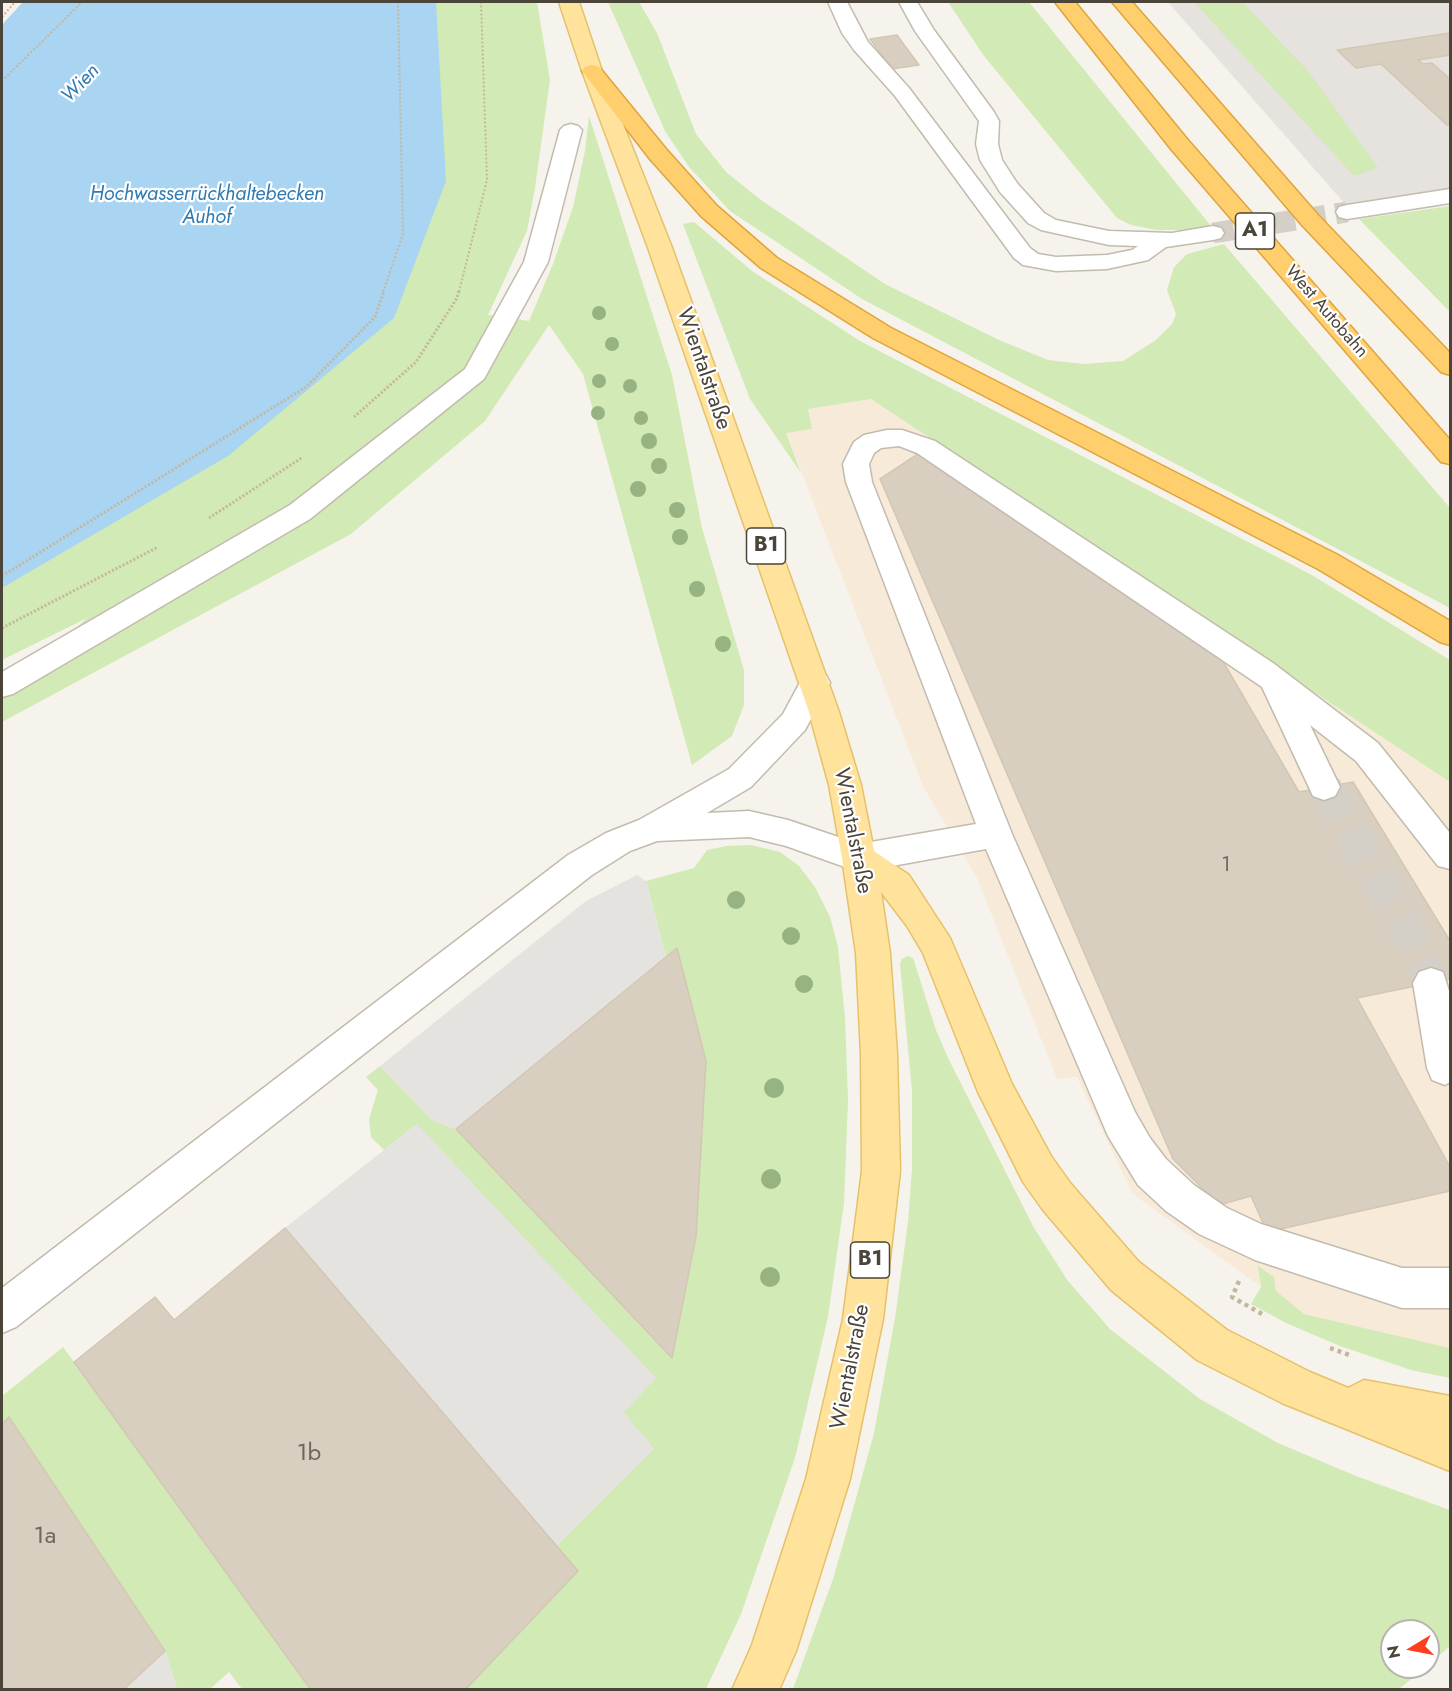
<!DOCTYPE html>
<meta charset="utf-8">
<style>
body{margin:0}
#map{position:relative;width:1452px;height:1691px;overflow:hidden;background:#f6f3ec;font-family:Jost,sans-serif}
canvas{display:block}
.frame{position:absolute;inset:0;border:3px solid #4b4439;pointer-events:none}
.north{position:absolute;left:1380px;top:1619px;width:60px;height:60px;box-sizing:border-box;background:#fff;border:2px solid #b7b4b0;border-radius:50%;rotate:260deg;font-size:16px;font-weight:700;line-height:24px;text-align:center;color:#4b4439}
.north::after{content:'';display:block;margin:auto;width:21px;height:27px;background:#fc3f1d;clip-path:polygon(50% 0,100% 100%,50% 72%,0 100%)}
</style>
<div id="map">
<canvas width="1452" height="1691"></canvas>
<div class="frame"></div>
<div class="north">N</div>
</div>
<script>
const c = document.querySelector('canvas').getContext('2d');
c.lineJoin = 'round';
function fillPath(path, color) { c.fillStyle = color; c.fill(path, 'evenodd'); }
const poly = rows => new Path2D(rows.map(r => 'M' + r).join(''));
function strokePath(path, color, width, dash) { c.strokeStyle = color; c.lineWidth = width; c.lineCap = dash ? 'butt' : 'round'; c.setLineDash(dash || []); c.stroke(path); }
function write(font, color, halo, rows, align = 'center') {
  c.font = font + ' Jost,sans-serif'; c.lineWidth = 4.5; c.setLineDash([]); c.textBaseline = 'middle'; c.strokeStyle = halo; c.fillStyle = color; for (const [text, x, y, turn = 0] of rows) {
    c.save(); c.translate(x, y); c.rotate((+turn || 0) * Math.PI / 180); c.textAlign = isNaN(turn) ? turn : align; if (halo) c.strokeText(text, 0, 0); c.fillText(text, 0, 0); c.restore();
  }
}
const commercial = poly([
 [871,399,1450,782,1450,1348,1304,1314,1276,1291,1274,1277,1259,1267,1261,1287,1132,1193,1077,1077,1057,1079,977,878,923,786,786,432,812,429,808,409]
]);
const industrial = poly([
 [1168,2,1450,2,1450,188,1345,204]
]);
const green = poly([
 [23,2,537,2,550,80,535,188,527,231,488,315,529,321,553,264,573,207,585,151,589,116,672,375,702,528,744,670,744,705,732,736,692,765,583,374,549,325,485,421,351,534,2,722,2,697,87,618,2,660,2,25],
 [608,2,639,2,657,33,696,134,726,172,761,200,885,284,999,340,1048,360,1084,364,1123,361,1156,340,1172,324,1176,314,1167,290,1174,267,1187,254,1224,244,1450,508,1450,608,862,299,730,211,689,167,665,131],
 [948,2,1029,2,1211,226,1183,230,1156,230,1131,225,1117,218,984,56],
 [1194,2,1242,2,1309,72,1378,168,1354,176],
 [1450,206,1450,312,1359,219],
 [694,222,752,271,860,341,1310,574,1450,660,1450,782,871,399,808,409,812,429,786,433,801,473,750,399,683,224],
 [751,845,780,852,799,866,815,887,830,917,838,947,845,1018,848,1100,844,1203,828,1317,795,1458,741,1614,706,1689,465,1689,578,1571,556,1546,653,1449,623,1412,417,1124,384,1150,371,1137,369,1119,378,1090,366,1077,380,1066,432,1120,456,1129,672,1358,696,1235,706,1061,677,949,666,957,646,881,694,868,707,850,726,846],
 [907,956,913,958,936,1030,949,1060,1034,1228,1068,1281,1110,1329,1200,1399,1278,1443,1356,1476,1450,1510,1450,1646,1428,1665,1428,1631,1392,1631,1392,1667,1426,1667,1399,1689,793,1689,833,1579,855,1502,874,1433,895,1318,908,1222,912,1169,912,1091,900,964,902,959],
 [1258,1266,1274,1277,1276,1291,1304,1314,1450,1348,1450,1378,1411,1370,1340,1346,1286,1323,1251,1304,1261,1287],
 [63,1347,74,1362,311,1689,242,1689,229,1672,210,1689,177,1689,165,1651,10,1418,2,1424,2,1396]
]);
const parking = poly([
 [637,875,646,881,666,957,456,1129,432,1120,380,1066,586,901],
 [417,1124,656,1378,624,1412,654,1449,556,1546,285,1228],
 [165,1651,177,1689,123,1689]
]);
const water = poly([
 [23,2,436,2,446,181,394,318,228,456,2,588,2,25]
]);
const building = poly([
 [1450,33,1450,55,1418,60,1423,64,1432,63,1450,79,1450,124,1447,125,1381,64,1356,68,1337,50,1450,33],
 [897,35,919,65,892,69,870,39,897,35],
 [918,454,1221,658,1299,792,1353,782,1450,941,1450,979,1357,998,1450,1167,1450,1191,1267,1232,1251,1196,1219,1205,1173,1159,880,479,918,454],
 [677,948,706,1061,696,1236,672,1358,456,1129,677,948],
 [285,1228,578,1571,465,1690,311,1690,74,1362,155,1297,174,1320,285,1228],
 [9,1417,165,1651,123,1690,2,1690,2,1424,9,1417]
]);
const minorTunnelFar1 = poly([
 [1213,233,1347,212]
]);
const minorTunnel = poly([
 [1324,787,1410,934,1431,983]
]);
const pathFar2 = poly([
 [2,17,15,2],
 [2,81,82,2],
 [383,292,403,234,398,2],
 [459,292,487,180,481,2]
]);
const pathFar1 = poly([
 [354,417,416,362,457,298,459,291],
 [209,518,303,457],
 [2,576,306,387,375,317,384,291],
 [2,628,158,547]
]);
const path = poly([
 [1239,1281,1232,1297,1262,1314],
 [1330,1348,1352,1356]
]);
const minor = poly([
 [828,2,847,2,868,42,909,88,1030,248,1038,254,1056,257,1107,255,1132,250,1138,246,1109,245,1041,230,1028,223,1000,192,980,160,976,144,979,121,915,31,899,2,917,2,934,30,994,112,999,121,998,144,1002,160,1017,183,1044,213,1056,220,1109,231,1172,233,1213,226,1221,228,1224,233,1221,238,1213,240,1166,247,1148,260,1107,269,1056,271,1023,265,1014,258,895,96,854,50,842,33,828,2],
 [571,124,578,126,582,130,548,262,484,379,310,519,13,694,2,697,2,672,290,505,465,369,524,262,560,130,564,126,571,124],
 [1450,189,1450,203,1347,219,1339,217,1336,212,1339,207,1347,205,1450,189],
 [887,430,902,430,935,441,1273,663,1378,743,1450,833,1450,869,1438,866,1356,761,1310,725,1340,787,1335,796,1324,800,1313,796,1262,687,917,453,899,446,881,448,874,453,869,464,872,482,1012,834,1135,1112,1150,1138,1166,1159,1194,1185,1227,1208,1261,1224,1402,1268,1450,1268,1450,1308,1402,1308,1255,1260,1199,1234,1166,1211,1138,1185,1108,1136,986,849,859,872,786,846,749,837,657,841,630,851,592,875,16,1327,2,1333,2,1288,568,855,606,833,639,820,729,769,783,714,804,675,815,672,826,675,830,683,805,730,751,787,707,813,749,811,788,820,859,844,976,824,846,482,843,464,854,442,864,435,887,430],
 [1431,968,1443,972,1450,994,1450,1082,1445,1085,1432,1080,1427,1068,1413,983,1419,972,1431,968]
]);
const major = poly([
 [559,2,579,2,602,71,671,245,839,712,861,785,874,851,909,875,950,938,1012,1084,1051,1156,1071,1184,1139,1262,1227,1330,1310,1372,1348,1388,1364,1380,1450,1396,1450,1471,1282,1403,1197,1360,1111,1290,1043,1210,1023,1182,978,1092,923,953,907,926,881,892,890,953,897,1054,900,1171,883,1319,850,1479,796,1651,779,1690,732,1690,752,1645,806,1479,843,1319,862,1171,861,1054,856,953,842,858,829,785,809,712,647,245,582,71,559,2]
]);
const highway = poly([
 [1055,2,1075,2,1187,139,1450,440,1450,464,1441,462,1171,149,1055,2],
 [1112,2,1132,2,1318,215,1450,353,1450,375,1441,372,1302,225,1112,2],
 [592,65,599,67,666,149,717,206,777,258,891,328,1338,555,1450,621,1450,645,1440,642,1318,569,873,338,761,268,701,216,650,159,582,71,585,67,592,65]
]);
const trees = [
 [599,313,7],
 [612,344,7],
 [599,381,7],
 [630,386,7],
 [598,413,7],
 [641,418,7],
 [649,441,8],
 [659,466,8],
 [638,489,8],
 [677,510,8],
 [680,537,8],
 [697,589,8],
 [723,644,8],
 [736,900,9],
 [791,936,9],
 [804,984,9],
 [774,1088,10],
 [771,1179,10],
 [770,1277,10]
];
const farStreetnames = [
 ["West Autobahn",1326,312,49]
];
const farWaternames = [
 ["Wien",81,84,-46],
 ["Hochwasserrückhaltebecken",207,195],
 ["Auhof",207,218]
];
const numberNames = [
 ["1",1226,866]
];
const shields = [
 [1255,231,39],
 [766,546,39],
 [870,1260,39]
];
const shieldNames = [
 ["A1",1255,231],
 ["B1",766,546],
 ["B1",870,1260]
];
const streetNames = [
 ["Wientalstraße",703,369,71],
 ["Wientalstraße",852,831,79],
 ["Wientalstraße",851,1367,-79]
];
const nearNumbernames = [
 ["1b",309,1454],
 ["1a",45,1537]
];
fillPath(commercial, '#f7ead8');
fillPath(industrial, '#e6e2dd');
fillPath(green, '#d2eab5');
fillPath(parking, '#e5e3e0');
fillPath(water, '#a9d4f2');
fillPath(building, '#d8cfc1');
strokePath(building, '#d3c7b4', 1.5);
strokePath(minorTunnelFar1, '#d4d0c8', 21, [21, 10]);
strokePath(minorTunnel, '#d4d0c8', 34, [34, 16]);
strokePath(minor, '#c2bbae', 3);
strokePath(major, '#e6c16a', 3);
strokePath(highway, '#e0a43c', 3);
strokePath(pathFar2, '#c4b79f', 2, [2, 2]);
strokePath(pathFar1, '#c4b79f', 3, [2, 2]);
strokePath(path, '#c4b79f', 4.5, [4, 4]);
fillPath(minor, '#fff');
fillPath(major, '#ffe39c');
fillPath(highway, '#ffcf6e');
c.fillStyle = '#97b381';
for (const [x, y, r] of trees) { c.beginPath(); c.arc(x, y, r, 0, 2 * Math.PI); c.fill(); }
write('18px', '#4b4439', '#fff', farStreetnames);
write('italic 20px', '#2e7ab2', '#fff', farWaternames);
write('20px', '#6e675b', null, numberNames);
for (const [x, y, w] of shields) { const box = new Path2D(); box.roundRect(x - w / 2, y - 18, w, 36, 4.5); c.fillStyle = '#fff'; c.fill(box); strokePath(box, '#4b4439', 1.5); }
write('bold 21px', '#4b4439', null, shieldNames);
write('22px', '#4b4439', '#fff', streetNames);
write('24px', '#6e675b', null, nearNumbernames);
</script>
